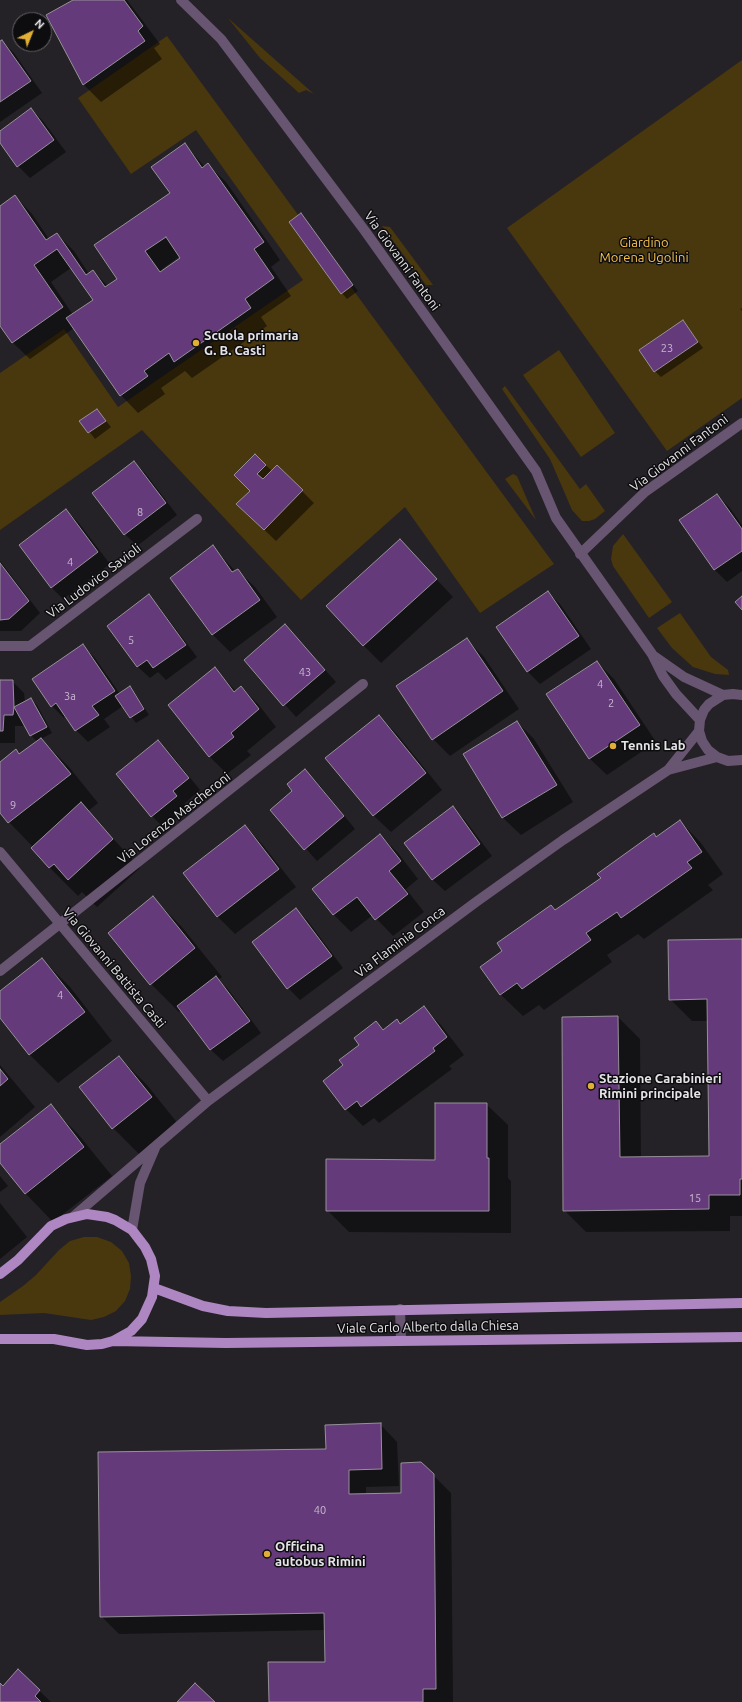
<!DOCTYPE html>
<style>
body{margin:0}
#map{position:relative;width:742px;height:1702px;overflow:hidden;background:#252227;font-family:Ubuntu,sans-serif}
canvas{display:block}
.north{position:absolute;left:12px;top:12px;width:40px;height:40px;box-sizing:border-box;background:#0d0c0e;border:1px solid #646265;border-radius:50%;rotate:43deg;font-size:11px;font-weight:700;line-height:16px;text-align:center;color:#e6e4e8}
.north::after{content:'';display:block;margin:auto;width:14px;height:18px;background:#e1af34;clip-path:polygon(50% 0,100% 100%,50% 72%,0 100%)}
</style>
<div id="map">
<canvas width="742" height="1702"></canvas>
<div class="north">N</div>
</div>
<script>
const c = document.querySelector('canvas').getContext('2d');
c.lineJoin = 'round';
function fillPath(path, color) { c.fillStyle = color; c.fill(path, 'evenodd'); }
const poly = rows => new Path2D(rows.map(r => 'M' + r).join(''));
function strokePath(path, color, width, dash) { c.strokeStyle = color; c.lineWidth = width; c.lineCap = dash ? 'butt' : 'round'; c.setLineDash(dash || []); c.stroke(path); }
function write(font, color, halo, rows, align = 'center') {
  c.font = font + ' Ubuntu,sans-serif'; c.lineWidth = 3; c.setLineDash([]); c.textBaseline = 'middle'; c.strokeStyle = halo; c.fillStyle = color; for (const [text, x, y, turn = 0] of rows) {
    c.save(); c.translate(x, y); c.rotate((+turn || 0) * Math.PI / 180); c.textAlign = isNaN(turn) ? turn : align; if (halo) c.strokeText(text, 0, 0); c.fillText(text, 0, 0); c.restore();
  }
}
const green = poly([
 [228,18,314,94,306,90,299,93,260,58],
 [167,36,554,564,480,613,405,507,301,600,142,430,0,530,0,373,64,329,118,407,303,280,196,130,131,174,78,98],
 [742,60,742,308,740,309,742,311,742,398,667,451,507,228],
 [382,226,390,227,433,285,426,285],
 [559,350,615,433,581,457,523,375],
 [505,386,580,489,586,484,605,511,595,519,589,521,582,521,572,510,550,459,502,389],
 [513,474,517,476,536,520,505,479],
 [623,534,672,602,649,618,613,566,611,559,613,546],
 [680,613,711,657,728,670,729,675,715,674,693,667,672,648,657,628],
 [84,1237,97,1237,111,1242,122,1251,129,1263,131,1276,130,1289,125,1301,116,1311,104,1317,91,1320,44,1313,0,1315,0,1302,23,1286,36,1275,59,1250,70,1241]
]);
const shadow = poly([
 [75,0,127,0,160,44,154,48,162,59,101,102,84,85,47,16],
 [2,41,14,53,42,93,0,122,0,43],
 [31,109,43,121,66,152,30,178,18,166,0,142,0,132],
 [185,145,205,167,208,165,226,182,280,260,271,267,291,296,261,317,267,326,192,378,185,371,161,388,165,394,138,413,121,395,74,328,30,359,12,342,0,324,0,207,15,196,32,214,49,239,57,234,74,251,89,274,93,271,108,286,118,280,171,193],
 [180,256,181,259,163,271,162,269],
 [71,268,94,300,73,315,51,282],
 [301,215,358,291,347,299,342,293],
 [683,321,703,348,661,377,655,371],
 [97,410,111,427,95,439,81,421],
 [255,455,272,471,302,491,314,503,276,541,250,516],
 [134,462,146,474,177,515,137,546,125,534],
 [717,495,729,507,742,525,742,571,727,582,715,570,681,520],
 [66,510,78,522,110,564,63,599,51,587],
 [400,540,453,597,381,663,363,645],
 [212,546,235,571,237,570,255,587,277,617,230,652,213,635,171,578],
 [0,561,40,613,21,631,0,631],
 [548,593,560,604,591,649,540,684,528,672,497,627],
 [149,596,160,608,197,657,166,680,158,672,150,678,138,667,108,626],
 [285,625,336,682,296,717,245,660],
 [467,640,484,657,519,709,450,756,433,739],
 [83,646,95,658,120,694,130,688,135,693,149,715,136,723,123,706,104,719,110,727,88,742,76,730,66,716,64,718,52,706],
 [597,662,614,679,656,742,607,775,589,758],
 [215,669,236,691,241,687,258,704,276,727,247,751,251,755,227,774,210,757,169,705],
 [0,681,12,681,24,693,25,702,31,699,37,705,52,733,41,739,69,767,98,803,88,811,140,868,97,907,82,892,78,896,50,868,32,848,33,847,9,822,0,811,0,763,16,750,20,755,37,742,31,735,26,726,15,726,15,743,0,743],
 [379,716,396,733,442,790,391,832,373,815],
 [517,722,534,739,573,802,521,835,503,818,464,755],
 [158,741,170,753,200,790,184,804,188,808,164,828,152,816],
 [305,770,317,782,355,829,317,861,272,810,294,791],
 [453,808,465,820,492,856,445,891,433,880,405,843],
 [680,821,701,843,723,874,708,885,713,890,644,939,638,934,607,955,612,962,544,1010,539,1005,523,1016,501,995,481,967,504,951,551,906,556,911,602,878,654,834,657,837],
 [245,826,262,844,296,887,235,934,218,917,185,873],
 [380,835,398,853,418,879,406,889,424,912,393,936,373,915,351,932,334,915,313,889],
 [153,898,181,926,222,977,218,980,228,989,261,1033,223,1061,211,1050,181,1010,179,1012,151,984],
 [296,909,308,921,343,968,300,1000,288,988,254,942],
 [742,940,742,1216,730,1216,730,1231,586,1232,564,1210,563,1018,618,1017,640,1039,641,1158,710,1157,708,1021,692,1021,670,999],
 [42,959,70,987,112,1041,58,1083,30,1055,0,1016,0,992],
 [424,1008,441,1025,464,1055,449,1066,452,1069,379,1123,374,1118,363,1126,346,1109,345,1066,376,1022,384,1030,401,1025],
 [119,1057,147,1085,179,1125,141,1156,113,1128],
 [0,1065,35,1107,0,1137],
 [486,1104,508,1125,508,1178,511,1181,511,1233,349,1232,327,1210,436,1161],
 [50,1106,78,1134,112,1176,53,1222,26,1194,0,1161,0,1146],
 [0,1176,8,1186,0,1192],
 [0,1203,27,1237,0,1259],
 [380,1424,397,1442,399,1486,366,1487,366,1495,402,1494,433,1475,451,1493,453,1702,270,1702,326,1663,325,1630,119,1634,101,1616,327,1450],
 [19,1671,51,1702,0,1702,0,1685,3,1687]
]);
const building = poly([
 [73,0,124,0,143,26,138,31,145,41,83,85,46,15,73,0],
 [2,40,31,81,0,102,0,41,2,40],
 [31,108,54,140,17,167,0,143,0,131,31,108],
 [185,143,202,168,208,163,264,242,254,249,274,278,245,299,251,308,174,362,169,353,144,371,148,376,120,396,66,318,93,300,57,249,34,265,63,307,12,343,0,326,0,206,15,195,46,240,57,233,86,275,93,270,105,287,117,279,94,245,170,193,151,167,185,143],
 [166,237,180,258,160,272,145,251,166,237],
 [301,213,353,285,341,294,289,222,301,213],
 [683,320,698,342,654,372,639,350,683,320],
 [97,409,106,421,88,433,79,421,97,409],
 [255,454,266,465,257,474,263,479,277,465,303,490,264,530,236,504,250,491,234,475,255,454],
 [134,461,166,503,124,535,92,493,134,461],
 [717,494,742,529,742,551,714,570,679,520,717,494],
 [66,509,98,552,51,588,19,545,66,509],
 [400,539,437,579,363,646,326,606,400,539],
 [213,545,232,572,238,569,260,600,212,635,170,578,213,545],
 [0,563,29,601,9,619,0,620,0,563],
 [548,591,579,636,527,672,496,627,548,591],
 [149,594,186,645,153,668,147,660,137,667,107,626,149,594],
 [742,596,742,610,735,602,742,596],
 [285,624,325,670,283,706,244,660,285,624],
 [467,638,503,691,432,740,396,686,467,638],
 [83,644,115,691,92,706,99,715,75,731,56,703,51,707,32,679,83,644],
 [597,661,640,725,589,759,546,694,597,661],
 [215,667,234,692,241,686,259,709,231,733,234,737,209,757,168,705,215,667],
 [0,680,13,680,14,707,13,715,4,715,3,731,0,731,0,680],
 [130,686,144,709,130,718,115,696,130,686],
 [31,698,47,727,30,736,14,707,31,698],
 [379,715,426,773,373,816,325,758,379,715],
 [517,721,557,785,502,818,463,754,517,721],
 [41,738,71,774,8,823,0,813,0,762,16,749,19,754,41,738],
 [158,740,189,778,173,791,177,796,151,817,116,774,158,740],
 [305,769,344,816,304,850,270,810,292,791,287,784,305,769],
 [81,802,113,839,68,880,54,864,49,868,31,848,81,802],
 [453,806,480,844,432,880,404,843,453,806],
 [680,820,702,852,687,862,692,868,621,918,617,912,586,933,591,940,522,989,517,983,500,995,480,967,502,951,497,943,551,905,555,910,601,878,597,874,654,833,656,837,680,820],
 [245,825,279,869,217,917,183,873,245,825],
 [380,834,401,861,389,871,408,894,375,920,357,897,333,915,312,889,380,834],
 [153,896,195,948,150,985,108,933,153,896],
 [296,908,332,956,287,989,252,942,296,908],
 [742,939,742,1179,740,1179,740,1195,709,1195,709,1209,563,1211,562,1017,618,1016,620,1157,709,1156,707,999,669,1000,668,940,742,939],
 [42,958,85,1012,29,1055,0,1018,0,991,42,958],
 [216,976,250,1021,210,1050,177,1006,216,976],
 [424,1006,447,1037,433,1048,435,1051,361,1107,357,1101,345,1110,323,1081,343,1065,339,1060,359,1045,354,1038,376,1021,383,1030,397,1019,400,1024,424,1006],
 [119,1056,152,1097,112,1129,79,1087,119,1056],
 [0,1069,8,1079,0,1086,0,1069],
 [435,1103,487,1103,487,1158,489,1158,489,1211,326,1211,326,1159,435,1160,435,1103],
 [51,1104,84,1147,25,1194,0,1163,0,1144,51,1104],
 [381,1423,382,1469,349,1470,349,1494,401,1493,401,1463,421,1462,434,1474,436,1689,423,1689,423,1702,269,1702,268,1662,325,1662,324,1613,100,1617,98,1452,326,1449,325,1425,381,1423],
 [18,1669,40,1690,35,1696,41,1702,0,1702,0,1683,3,1686,18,1669],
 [195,1683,215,1702,177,1702,195,1683]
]);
const minor = poly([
 [181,0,221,39,365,231,536,471,556,518,652,654,663,676,676,694,700,720],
 [580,554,645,492,742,423],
 [0,646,30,646,197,519],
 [654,656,684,677,723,695],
 [742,695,733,694,723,695,709,704,704,710,700,720,699,731,702,741,708,750,717,757,728,761,742,760],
 [668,770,717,757],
 [0,852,208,1101],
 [0,971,363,684],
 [74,1216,208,1101,476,902,563,840,668,770,699,731],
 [132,1230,140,1183,155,1148],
 [400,1309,401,1340]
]);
const major = poly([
 [0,1274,18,1260,51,1226,66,1219,87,1214,107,1217,115,1220,132,1230,145,1247,151,1259,155,1276,152,1297,142,1319,131,1331,113,1341,102,1344,87,1345,54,1339,0,1339],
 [154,1288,203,1306,228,1311,266,1313,742,1303],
 [113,1341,226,1343,742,1337]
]);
const markers = [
 [196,343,4,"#e1af34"],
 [613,746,4,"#e1af34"],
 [591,1086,4,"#e1af34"],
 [267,1554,4,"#e1af34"]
];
const numberNames = [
 ["23",667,348],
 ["8",140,512],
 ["4",70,562],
 ["5",131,640],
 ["43",305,672],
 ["4",600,684],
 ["3a",70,696],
 ["2",611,703],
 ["9",13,805],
 ["4",60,995],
 ["15",695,1198],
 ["40",320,1510]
];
const parkNames = [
 ["Giardino",644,243],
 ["Morena Ugolini",644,258]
];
const streetNames = [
 ["Via Giovanni Fantoni",402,261,54],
 ["Via Giovanni Fantoni",679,453,-37],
 ["Via Ludovico Savioli",94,581,-37],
 ["Via Lorenzo Mascheroni",174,818,-38],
 ["Via Flaminia Conca",400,942,-37],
 ["Via Giovanni Battista Casti",114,968,50],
 ["Viale Carlo Alberto dalla Chiesa",428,1327,-1]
];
const poiNames = [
 ["Scuola primaria",204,336],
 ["G. B. Casti",204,351],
 ["Tennis Lab",621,746],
 ["Stazione Carabinieri",599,1079],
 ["Rimini principale",599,1094],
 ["Officina",275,1547],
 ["autobus Rimini",275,1562]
];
fillPath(green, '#49370e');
fillPath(shadow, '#0007');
fillPath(building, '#653a7b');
strokePath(building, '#959198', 1);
strokePath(minor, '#685572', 10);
strokePath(major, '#ad86c2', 10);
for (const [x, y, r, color] of markers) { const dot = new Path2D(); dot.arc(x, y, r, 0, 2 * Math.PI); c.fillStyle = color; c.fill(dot); strokePath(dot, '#0d0c0e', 1.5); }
write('11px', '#c6bacd', null, numberNames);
write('13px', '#f4c14c', '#0d0c0e', parkNames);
write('13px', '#e6e4e8', '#0d0c0e', streetNames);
write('bold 13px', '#e6e4e8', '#0d0c0e', poiNames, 'left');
</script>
